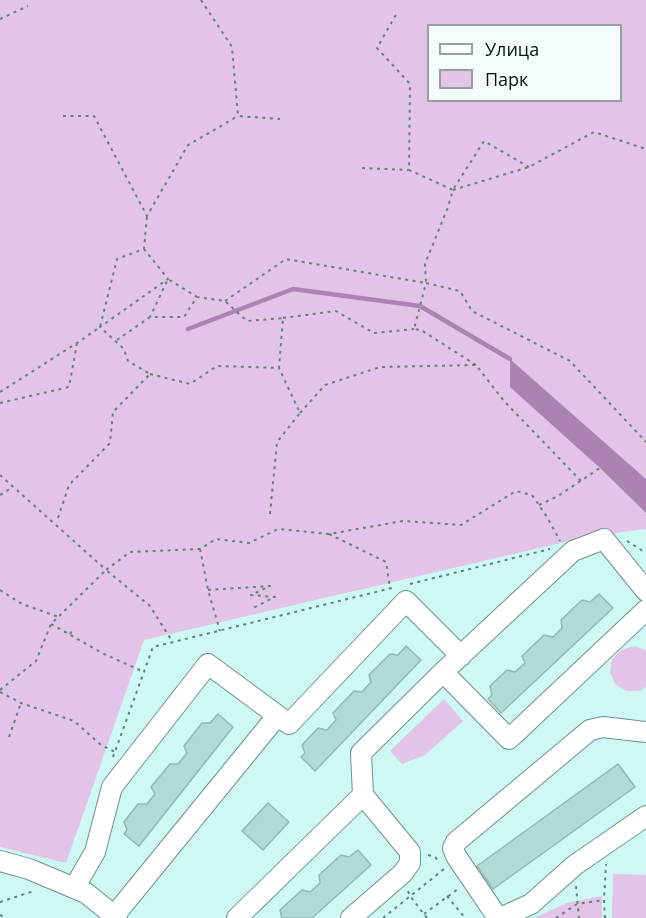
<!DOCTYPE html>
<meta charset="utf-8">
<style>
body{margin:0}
#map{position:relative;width:646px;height:918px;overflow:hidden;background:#cdf8f3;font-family:"Open Sans",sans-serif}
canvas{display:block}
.legend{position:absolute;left:427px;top:24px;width:195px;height:78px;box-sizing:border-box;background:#f5fdfc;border:2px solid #95a09e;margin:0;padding:8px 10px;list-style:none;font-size:18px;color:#051412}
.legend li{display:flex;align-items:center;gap:12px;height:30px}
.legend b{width:30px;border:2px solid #95a09e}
</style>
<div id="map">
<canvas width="646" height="918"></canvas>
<ul class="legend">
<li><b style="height:8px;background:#fff"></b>Улица</li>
<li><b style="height:16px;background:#e3c3e7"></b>Парк</li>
</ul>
</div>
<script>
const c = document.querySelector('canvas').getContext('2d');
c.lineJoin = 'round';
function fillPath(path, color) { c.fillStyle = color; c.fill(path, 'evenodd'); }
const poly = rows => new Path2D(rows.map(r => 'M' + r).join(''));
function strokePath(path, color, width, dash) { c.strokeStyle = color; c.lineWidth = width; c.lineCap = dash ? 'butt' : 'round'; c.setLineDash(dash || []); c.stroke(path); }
const green = poly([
 [0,0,646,0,646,479,510,359,600,468,646,513,646,530,644,529,582,538,144,640,66,863,0,847],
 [428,26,620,26,620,100,428,100],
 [634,646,646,650,646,687,639,691,626,691,615,684,610,672,612,659,621,650],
 [444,699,463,721,425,755,402,764,390,751],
 [613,874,646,875,646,918,612,918],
 [602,896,602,918,534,918,567,903]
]);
const water = poly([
 [510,359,646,479,646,513,600,468,510,387]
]);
const stream = poly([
 [188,329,293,289,420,306,510,359]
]);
const building = poly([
 [599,594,613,608,501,713,488,699,492,695,490,686,507,670,515,672,525,663,522,656,544,635,553,637,562,628,561,620,582,600,590,602,599,594],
 [406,646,421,660,315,771,301,757,305,753,302,745,318,728,327,730,336,720,333,713,354,691,362,692,371,682,369,675,390,654,398,655,406,646],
 [218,714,233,727,139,846,124,834,127,830,124,822,138,804,147,804,155,794,151,787,170,764,178,764,187,753,184,746,202,723,210,723,218,714],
 [618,764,635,787,493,889,477,866,618,764],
 [268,803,289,822,263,850,242,831,268,803],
 [358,850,371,865,312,918,282,918,280,910,302,890,310,892,320,883,319,875,341,855,349,857,358,850]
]);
const path = poly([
 [201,0,232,47,238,116,280,119],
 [0,19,28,6],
 [63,116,94,116,147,216,188,145,238,116],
 [362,168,409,170],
 [454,188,484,141,529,167],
 [453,190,529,167,594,132,646,149],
 [225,301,286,259,426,283,425,264,448,207,453,190,409,170,410,84,377,48,398,11],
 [283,318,336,311,374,333,414,329],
 [117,340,150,317,184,317,197,297,168,279,150,317],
 [476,365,421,330,414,329,426,283,460,291,472,311,570,361,646,442],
 [150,374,190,384,217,366,279,368,283,318,247,321,225,301,197,297],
 [0,392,77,343,100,327,117,259,144,249,147,216],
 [0,403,69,387,77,343],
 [300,413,325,385,380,367,476,365,504,401,581,481],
 [0,475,106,570,130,552,200,549,216,539,249,543,278,529,329,534,403,521,461,525,516,491,532,495,547,517,560,541],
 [0,495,13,487],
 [539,505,558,496,600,468],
 [270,514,277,442,300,413,279,368],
 [58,518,69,485,110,443,113,412,150,374,128,361,124,349,100,327,168,279,144,249],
 [329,534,386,562,390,588],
 [627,541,646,553],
 [200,549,208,590,220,631],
 [410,584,550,549],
 [0,590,22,604,59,617],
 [208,590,270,586,251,595,275,597,251,609],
 [51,624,104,654,144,672],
 [70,634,74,628],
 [0,690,36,661,51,624,106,570,150,606,172,641],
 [0,692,21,703,74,721,101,745,115,752],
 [9,737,21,703],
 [113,757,153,647,396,587],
 [428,855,435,857,440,863],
 [576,886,579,918],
 [408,891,410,896,427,918],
 [447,896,465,918],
 [0,902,34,891],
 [424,914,458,889],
 [0,915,6,918],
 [383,918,444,869],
 [556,918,577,904,604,900],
 [605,918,604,900,606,864]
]);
const minor = poly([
 [443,672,509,739,646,610],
 [0,861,29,869,86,893,117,918],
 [74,888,95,852,112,787,208,664,289,724,406,601,461,656],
 [114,916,277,716],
 [237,918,363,795,361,753,443,672,573,551,604,539,646,591],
 [351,918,403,873,410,863,410,852,363,795],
 [498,918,456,856,453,848,456,842,590,730,603,727,646,732],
 [500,918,531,904,575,865,646,816]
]);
fillPath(green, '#e3c3e7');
fillPath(water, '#ab83b1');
strokePath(stream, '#ab83b1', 4.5);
fillPath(building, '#b0dad5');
strokePath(building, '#90b9b4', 1.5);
strokePath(minor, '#6b938f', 22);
strokePath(path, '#64817d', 2, [3, 4.5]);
strokePath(minor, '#fff', 20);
</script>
